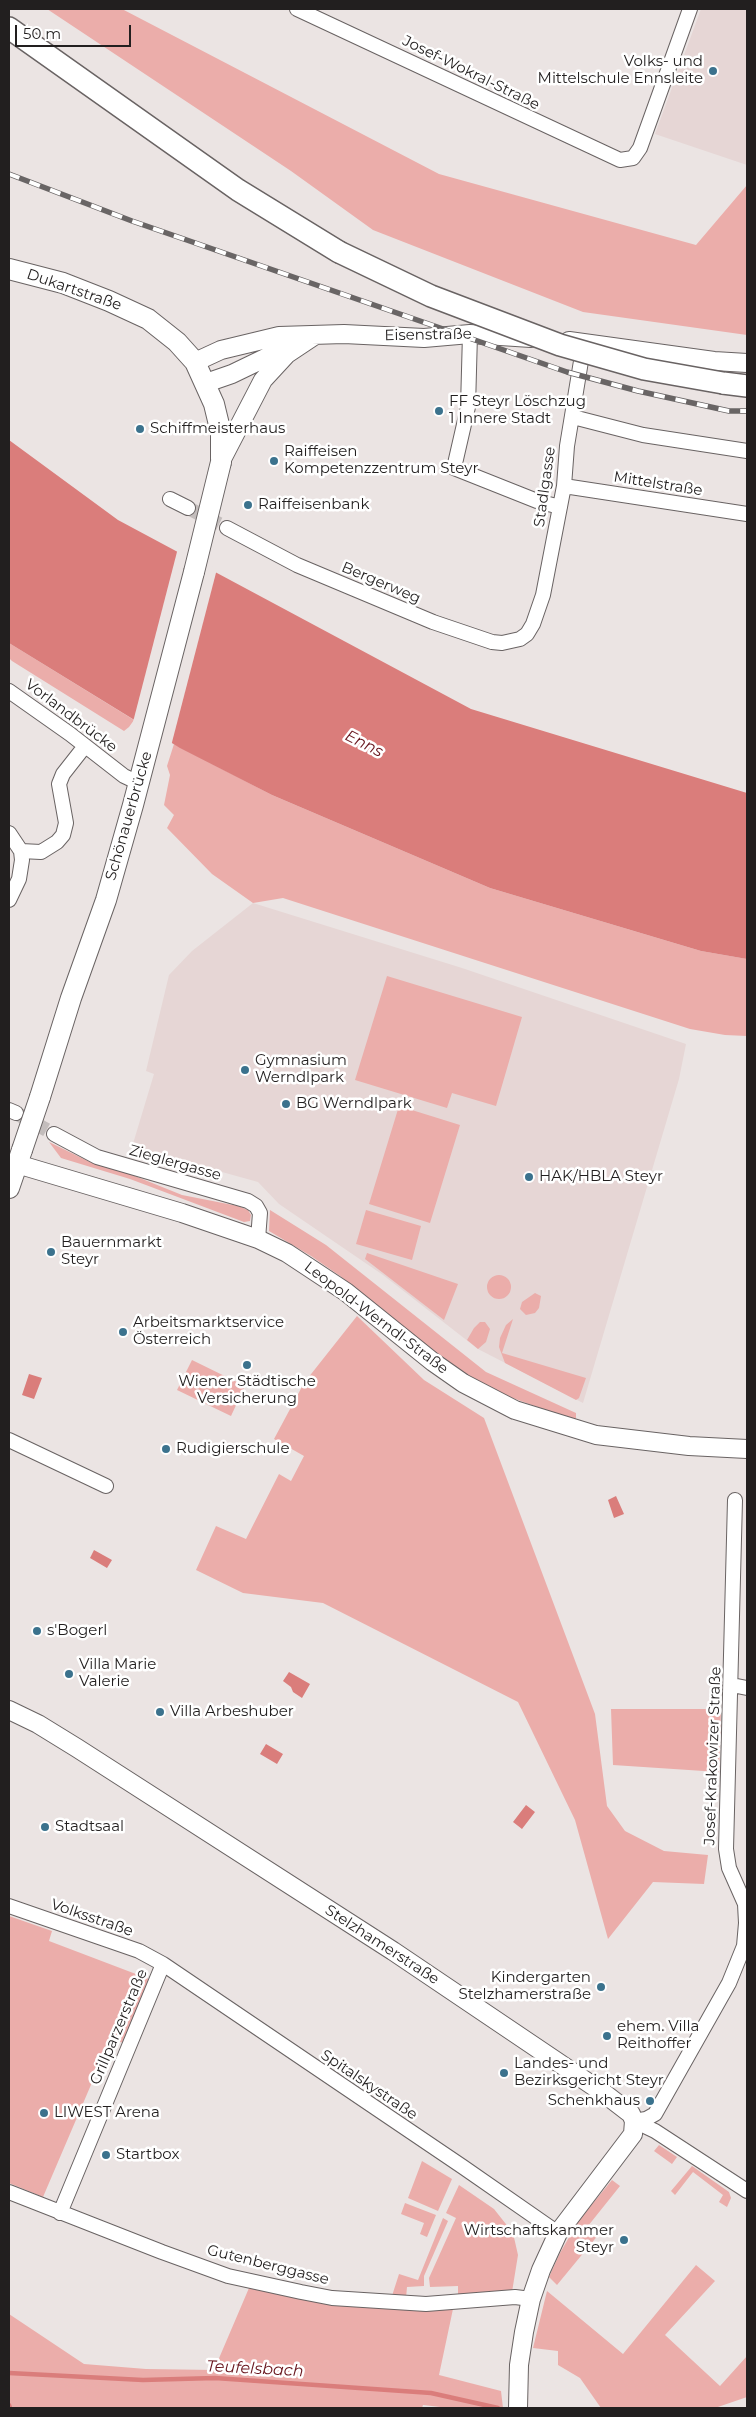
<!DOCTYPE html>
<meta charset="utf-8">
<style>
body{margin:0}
#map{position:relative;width:756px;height:2417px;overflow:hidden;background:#ebe4e3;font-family:Montserrat,sans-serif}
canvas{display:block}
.frame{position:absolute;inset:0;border:10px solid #221f1f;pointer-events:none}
.scale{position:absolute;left:15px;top:25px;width:116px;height:22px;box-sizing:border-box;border:2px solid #221f1f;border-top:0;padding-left:6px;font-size:15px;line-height:18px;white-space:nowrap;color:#221f1f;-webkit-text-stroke:4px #fff;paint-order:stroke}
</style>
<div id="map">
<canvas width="756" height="2417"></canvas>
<div class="frame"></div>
<div class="scale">50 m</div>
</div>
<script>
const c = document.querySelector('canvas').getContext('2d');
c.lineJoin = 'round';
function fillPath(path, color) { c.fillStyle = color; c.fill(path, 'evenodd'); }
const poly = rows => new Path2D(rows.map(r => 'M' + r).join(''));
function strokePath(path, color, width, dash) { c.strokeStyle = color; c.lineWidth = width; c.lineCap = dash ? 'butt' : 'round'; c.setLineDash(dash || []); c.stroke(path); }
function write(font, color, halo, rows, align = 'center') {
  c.font = font + ' Montserrat,sans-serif'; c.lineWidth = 5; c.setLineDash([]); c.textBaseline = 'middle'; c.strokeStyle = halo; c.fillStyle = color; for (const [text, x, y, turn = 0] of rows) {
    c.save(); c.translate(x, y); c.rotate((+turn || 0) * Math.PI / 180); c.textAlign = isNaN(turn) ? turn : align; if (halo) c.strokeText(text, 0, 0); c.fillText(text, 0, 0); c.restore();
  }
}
const built = poly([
 [701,9,747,9,747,165,655,134],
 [253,903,462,968,686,1044,679,1079,583,1403,478,1349,383,1275,279,1204,258,1182,132,1147,154,1074,146,1071,169,975,192,951]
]);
const green = poly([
 [47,9,122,9,439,174,696,245,747,185,747,335,583,312,373,230,291,171],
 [9,643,134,720,129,727,124,731,12,661,9,658],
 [174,744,272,795,490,888,701,951,747,959,747,1036,725,1035,690,1029,283,898,253,903,212,874,167,828,174,815,164,805,170,775,167,766],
 [387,976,522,1017,496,1106,452,1093,447,1108,355,1080],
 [399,1106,460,1125,430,1223,369,1204],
 [49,1142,90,1162,125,1172,182,1195,238,1206,248,1210,251,1215,250,1221,244,1222,130,1179,61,1158],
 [270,1210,326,1245,486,1372,576,1413,576,1421,496,1392,456,1369,340,1276,311,1256,269,1231],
 [366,1210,421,1226,412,1260,356,1244],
 [367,1253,458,1284,444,1320,365,1259],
 '487 1287a12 12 0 1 1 24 0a12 12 0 1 1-24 0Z',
 [535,1293,541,1296,539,1308,535,1313,526,1315,520,1309,522,1302],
 [357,1316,424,1380,484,1418,595,1714,607,1806,625,1831,664,1851,708,1855,704,1884,653,1882,608,1939,575,1820,518,1702,323,1603,243,1593,196,1570,216,1526,246,1539,279,1474,291,1481,304,1456,274,1439,304,1383],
 [513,1319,502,1353,586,1378,579,1398,576,1400,505,1363,499,1347,500,1338,506,1325],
 [480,1322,485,1322,490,1329,486,1342,478,1349,467,1340,474,1328],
 [192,1360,245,1386,231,1416,177,1390],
 [611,1709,721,1709,719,1772,613,1765],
 [9,1916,52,1931,49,1941,149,1979,123,2043,111,2038,43,2197,9,2183],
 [659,2145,677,2157,672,2164,654,2151],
 [422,2161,452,2179,438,2211,408,2198],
 [692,2166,729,2192,731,2198,727,2207,719,2202,723,2195,693,2172,675,2195,671,2191],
 [612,2180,620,2186,588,2226,599,2234,557,2285,549,2277,560,2253,579,2220],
 [459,2185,494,2209,513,2233,518,2255,512,2292,458,2297,458,2286,430,2287,429,2278,456,2218,446,2213],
 [405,2203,436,2215,427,2237,420,2234,424,2223,401,2214],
 [443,2218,448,2221,424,2276,424,2286,407,2287,406,2298,391,2299,399,2274,418,2280],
 [696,2265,715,2281,665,2335,720,2386,747,2356,747,2397,715,2408,601,2408,580,2378,558,2365,558,2351,533,2348,547,2291,623,2354],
 [249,2288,285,2296,355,2307,453,2309,439,2375,501,2391,503,2408,449,2408,423,2405,422,2408,9,2408,9,2314,84,2364,146,2369,214,2370]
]);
const water = poly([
 [9,440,118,520,471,709,747,793,747,959,701,951,490,888,272,795,180,748,9,643],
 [29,1374,42,1378,34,1399,22,1395],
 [616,1496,624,1514,614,1518,608,1500],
 [94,1550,112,1560,107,1568,90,1558],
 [289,1672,310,1684,302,1698,293,1692,291,1687,283,1681],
 [266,1744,283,1754,277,1764,260,1754],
 [526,1805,535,1812,522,1829,513,1822]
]);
const pier = poly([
 [178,548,217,569,171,746,133,722]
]);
const stream = poly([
 [9,2373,143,2380,215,2378,431,2393,498,2408],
 [9,2405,10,2408]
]);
const minorTunnel = poly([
 [188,508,227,528],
 [16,1113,54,1134]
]);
const minor = poly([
 [297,9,620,160,633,158,640,148,690,9],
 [470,334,468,407,454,468,537,501,560,507],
 [573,417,643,435,747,451],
 [564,486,747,514],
 [170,499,188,508],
 [227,528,297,565,433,622,492,642,502,643,520,639,527,634,533,624,543,595,564,486,567,446,584,343],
 [9,691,70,734,124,776,139,783],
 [9,833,21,851,22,860,19,879,9,900],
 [21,851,41,852,57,842,63,835,66,823,59,784,63,774,85,746],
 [9,1110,16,1113],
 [54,1134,97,1157,248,1201,256,1206,260,1213,258,1239],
 [9,1440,106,1486],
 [732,1685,747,1688],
 [9,1906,139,1951,163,1964,463,2167,558,2233],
 [634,2121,646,2119,655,2114,729,1983,744,1946,746,1923,745,1904,729,1868,726,1849,735,1500],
 [634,2121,655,2131,747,2191],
 [9,2192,162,2252,228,2276,301,2292,332,2298,426,2304,515,2297,531,2299],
 [60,2213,163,1964]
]);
const tertiary = poly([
 [569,341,714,361,747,363],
 [195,362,221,350,279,336,344,334,424,338,470,334,531,338],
 [206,383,232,374,290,346],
 [221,461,263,380,287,354,314,336],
 [17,1164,182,1213,258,1239,287,1253,346,1292,433,1362,463,1383,515,1410,596,1435,689,1446,747,1449],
 [9,1710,38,1724,77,1748,393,1951,605,2094,631,2114,634,2121,633,2134,558,2233,541,2270,531,2299,524,2332,519,2365,518,2408]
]);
const secondary = poly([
 [9,269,63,283,109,301,148,319,177,342,195,362,214,404,221,433,221,462],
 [40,1097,71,998,106,900,133,805,194,572],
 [9,1188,22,1150]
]);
const primary = poly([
 [9,28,238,190,339,252],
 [723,383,747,386]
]);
const rail = poly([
 [9,174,132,221,567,372,638,391,729,411,747,411]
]);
const secondaryBridge = poly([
 [194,572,221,462],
 [22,1150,40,1097]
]);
const primaryBridge = poly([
 [339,252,431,296,560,345,644,369,723,383]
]);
const markers = [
 [713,71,5,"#3b728d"],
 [439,411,5,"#3b728d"],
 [140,429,5,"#3b728d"],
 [274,461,5,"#3b728d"],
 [248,505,5,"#3b728d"],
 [245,1070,5,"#3b728d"],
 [286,1104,5,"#3b728d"],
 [529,1177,5,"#3b728d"],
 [51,1252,5,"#3b728d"],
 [123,1332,5,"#3b728d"],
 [247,1365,5,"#3b728d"],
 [166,1449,5,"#3b728d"],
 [37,1631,5,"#3b728d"],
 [69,1674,5,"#3b728d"],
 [160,1712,5,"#3b728d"],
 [45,1827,5,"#3b728d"],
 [601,1987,5,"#3b728d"],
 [607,2036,5,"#3b728d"],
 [504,2073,5,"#3b728d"],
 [650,2101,5,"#3b728d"],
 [44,2113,5,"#3b728d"],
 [106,2155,5,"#3b728d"],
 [624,2240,5,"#3b728d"]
];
const poiNames = [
 ["Volks- und",703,62,"right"],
 ["Mittelschule Ennsleite",703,79,"right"],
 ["FF Steyr Löschzug",449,402],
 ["1 Innere Stadt",449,419],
 ["Schiffmeisterhaus",150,429],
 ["Raiffeisen",284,452],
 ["Kompetenzzentrum Steyr",284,469],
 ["Raiffeisenbank",258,505],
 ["Gymnasium",255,1061],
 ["Werndlpark",255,1078],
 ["BG Werndlpark",296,1104],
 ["HAK/HBLA Steyr",539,1177],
 ["Bauernmarkt",61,1243],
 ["Steyr",61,1260],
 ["Arbeitsmarktservice",133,1323],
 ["Österreich",133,1340],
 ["Wiener Städtische",247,1382,"center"],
 ["Versicherung",247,1399,"center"],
 ["Rudigierschule",176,1449],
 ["s'Bogerl",47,1631],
 ["Villa Marie",79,1665],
 ["Valerie",79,1682],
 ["Villa Arbeshuber",170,1712],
 ["Stadtsaal",55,1827],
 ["Kindergarten",591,1978,"right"],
 ["Stelzhamerstraße",591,1995,"right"],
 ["ehem. Villa",617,2027],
 ["Reithoffer",617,2044],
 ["Landes- und",514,2064],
 ["Bezirksgericht Steyr",514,2081],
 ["Schenkhaus",640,2101,"right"],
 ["LIWEST Arena",54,2113],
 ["Startbox",116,2155],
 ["Wirtschaftskammer",614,2231,"right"],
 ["Steyr",614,2248,"right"]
];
const streetNames = [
 ["Josef-Wokral-Straße",471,73,26],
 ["Dukartstraße",74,290,19],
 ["Eisenstraße",428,335,-1],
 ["Mittelstraße",658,484,9],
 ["Stadlgasse",545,487,-82],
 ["Bergerweg",381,583,23],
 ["Vorlandbrücke",71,716,37],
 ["Schönauerbrücke",129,816,-74],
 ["Zieglergasse",175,1163,16],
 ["Leopold-Werndl-Straße",376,1318,37],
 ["Josef-Krakowizer Straße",713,1756,-88],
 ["Volksstraße",92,1918,19],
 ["Stelzhamerstraße",382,1945,33],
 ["Grillparzerstraße",119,2027,-67],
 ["Spitalskystraße",369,2085,34],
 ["Gutenberggasse",268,2265,14]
];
const waterNames = [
 ["Enns",364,744,27],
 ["Teufelsbach",255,2369,3]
];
fillPath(built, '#e6d6d5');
fillPath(green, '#ebadaa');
fillPath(water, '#da7d7b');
fillPath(pier, '#ebe4e3');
strokePath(stream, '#da7d7b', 4.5);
strokePath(minorTunnel, '#c3bdbc', 14, [14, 7]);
strokePath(minor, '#696363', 16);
strokePath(tertiary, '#696363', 20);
strokePath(secondary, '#696363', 22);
strokePath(primary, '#696363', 24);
strokePath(minor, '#fff', 14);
strokePath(tertiary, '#fff', 18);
strokePath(secondary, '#fff', 20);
strokePath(primary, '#fff', 21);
strokePath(rail, '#696565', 5.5);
strokePath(rail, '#fff', 4, [11]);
strokePath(secondaryBridge, '#696363', 22, []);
strokePath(primaryBridge, '#696363', 24, []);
strokePath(secondaryBridge, '#fff', 20);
strokePath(primaryBridge, '#fff', 21);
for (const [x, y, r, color] of markers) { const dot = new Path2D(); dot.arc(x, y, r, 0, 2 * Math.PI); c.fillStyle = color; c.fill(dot); strokePath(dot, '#fff', 2); }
write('15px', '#221f1f', '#fff', poiNames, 'left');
write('15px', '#221f1f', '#fff', streetNames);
write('italic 16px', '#67131b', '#fff', waterNames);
</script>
